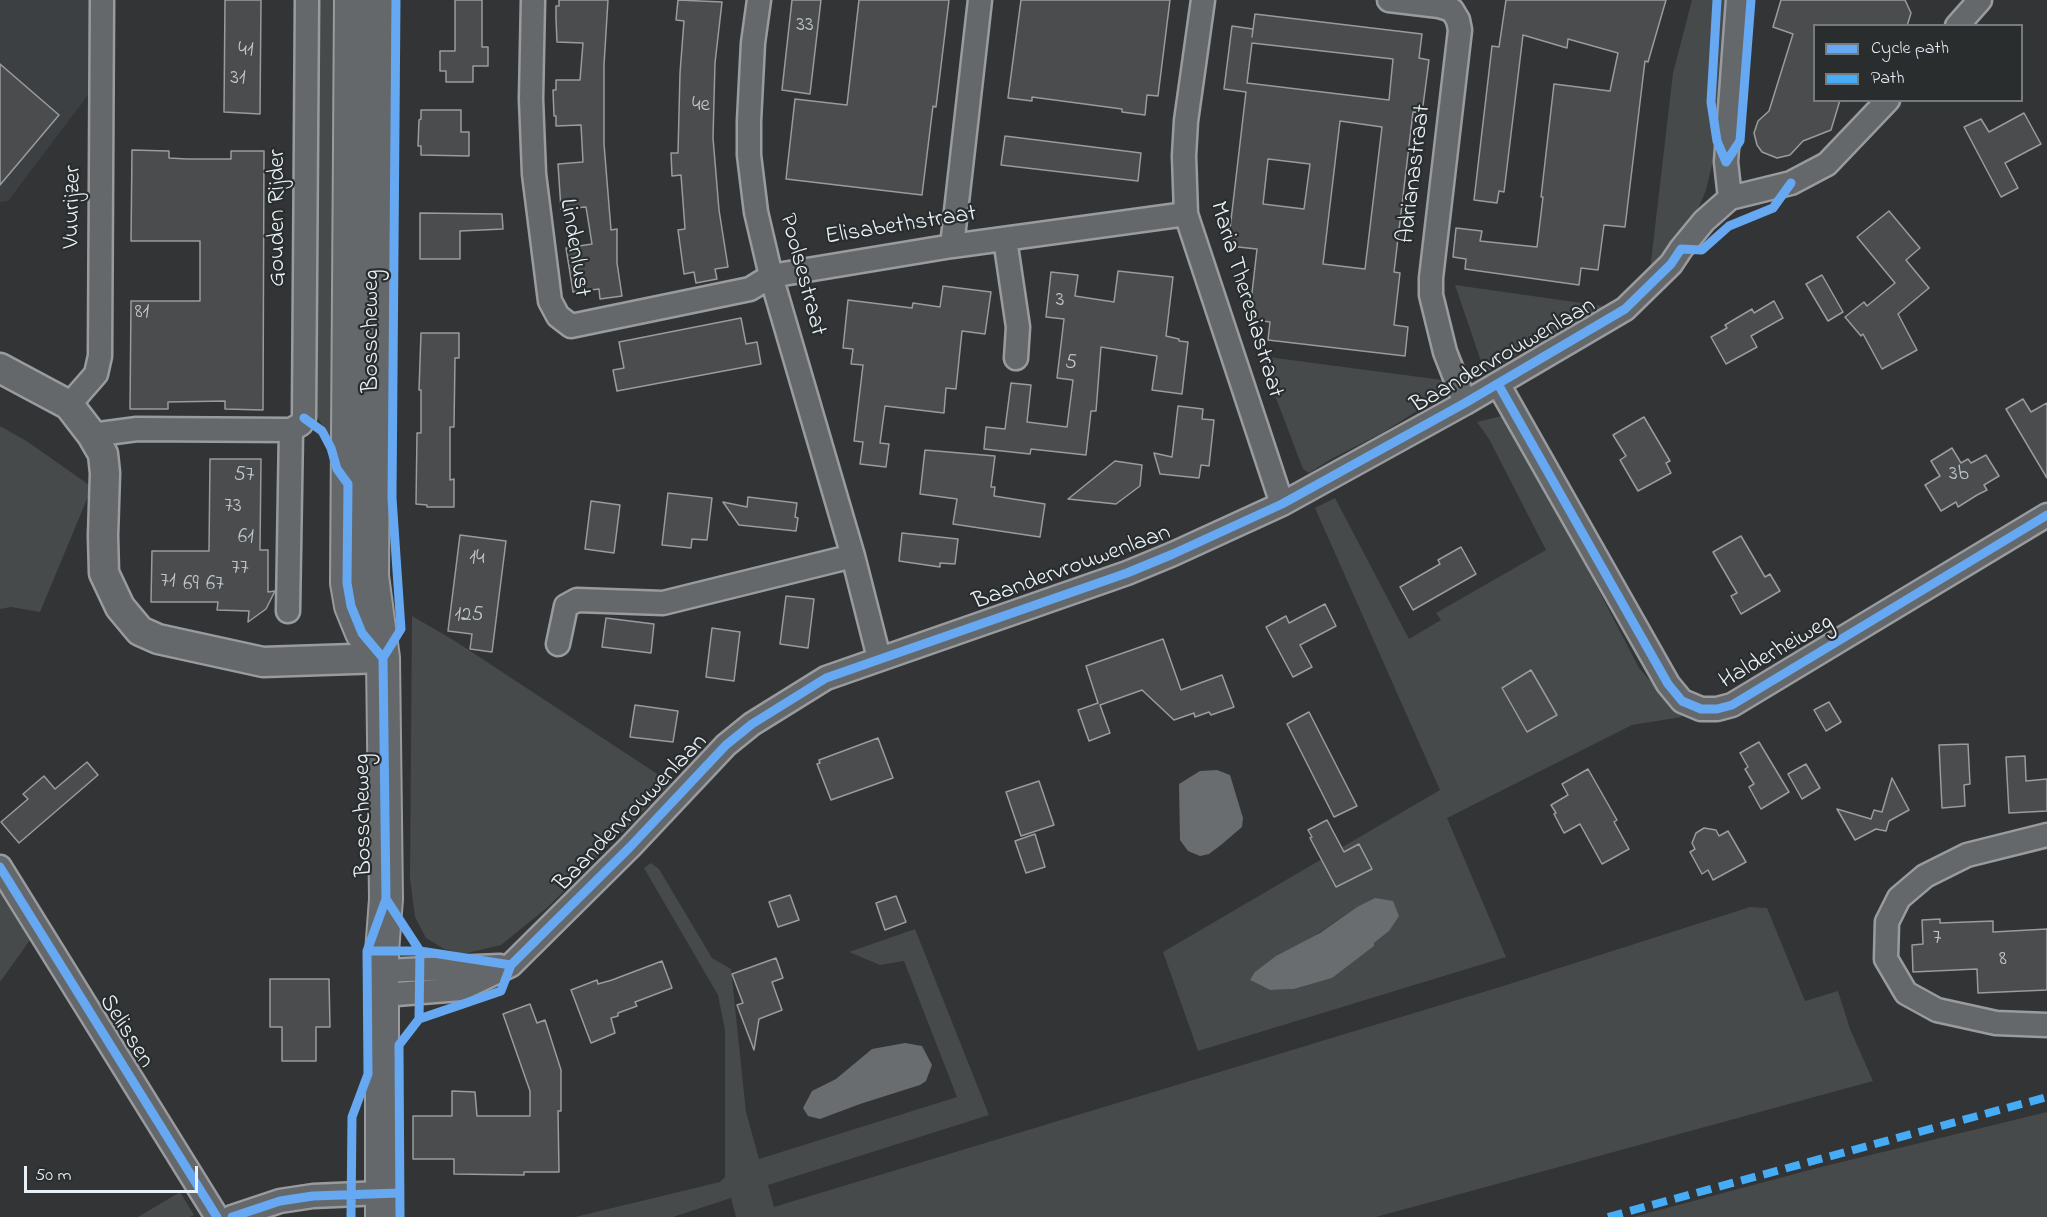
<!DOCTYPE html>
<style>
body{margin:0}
#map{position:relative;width:2047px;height:1217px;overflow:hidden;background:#333435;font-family:"Indie Flower",sans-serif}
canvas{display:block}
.legend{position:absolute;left:1813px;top:24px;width:210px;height:78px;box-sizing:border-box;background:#2a2d2e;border:2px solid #767b7f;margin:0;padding:8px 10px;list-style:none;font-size:18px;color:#e8f1f8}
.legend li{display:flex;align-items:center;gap:12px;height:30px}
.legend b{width:30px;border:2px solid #767b7f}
.scale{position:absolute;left:24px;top:1166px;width:174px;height:27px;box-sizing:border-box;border:3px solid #e8f1f8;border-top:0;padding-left:8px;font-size:18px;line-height:21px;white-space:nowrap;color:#e8f1f8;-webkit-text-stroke:4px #2a2d2e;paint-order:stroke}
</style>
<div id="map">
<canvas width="2047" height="1217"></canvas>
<ul class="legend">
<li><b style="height:8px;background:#66a8f1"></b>Cycle path</li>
<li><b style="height:8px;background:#46acf6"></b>Path</li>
</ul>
<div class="scale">50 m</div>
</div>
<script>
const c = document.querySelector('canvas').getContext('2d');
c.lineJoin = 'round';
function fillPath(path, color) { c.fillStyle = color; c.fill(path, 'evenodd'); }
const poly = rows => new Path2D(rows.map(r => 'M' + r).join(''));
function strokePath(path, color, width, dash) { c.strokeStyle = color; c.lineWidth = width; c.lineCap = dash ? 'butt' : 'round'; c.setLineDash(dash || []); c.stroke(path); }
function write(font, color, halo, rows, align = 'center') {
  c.font = font + ' "Indie Flower",sans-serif'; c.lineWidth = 4.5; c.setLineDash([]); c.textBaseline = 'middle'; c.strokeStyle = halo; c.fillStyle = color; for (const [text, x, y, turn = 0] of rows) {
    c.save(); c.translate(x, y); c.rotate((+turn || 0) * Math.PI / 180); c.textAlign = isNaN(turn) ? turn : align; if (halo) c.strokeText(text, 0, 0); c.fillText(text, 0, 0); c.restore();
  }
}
const built = poly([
 [0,0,94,0,94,87,8,201,0,202]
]);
const green = poly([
 [316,0,346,0,335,446,314,412],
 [1692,0,1729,0,1715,152,1706,190,1685,241,1649,279,1673,73],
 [1455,285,1603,306,1485,373],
 [1260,356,1450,381,1447,392,1382,433,1331,459,1309,473,1303,469],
 [1506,415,1513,425,1639,668,1682,717,1632,725,1447,818,1506,957,1198,1051,1163,952,1440,790,1315,508,1335,498,1409,639,1441,620,1436,613,1546,550,1489,439,1477,422],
 [1357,907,1389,931,1374,943,1374,946,1331,978,1294,989,1270,990,1250,980],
 [0,426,28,442,92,487,40,612,11,607,0,609],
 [412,616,455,641,671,783,548,907,501,945,463,954,444,949,426,938,415,917,410,878],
 [651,863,659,869,712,958,731,969,746,1112,759,1159,957,1097,904,961,880,965,849,952,915,929,989,1115,768,1185,774,1207,1500,987,1750,907,1767,908,1805,1001,1838,991,1850,1029,1873,1081,1376,1217,736,1217,731,1198,673,1217,575,1217,720,1182,725,1177,725,1030,718,995,644,868],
 [0,889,30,940,0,982],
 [2047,1112,2047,1217,1633,1217,1817,1168],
 [180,1192,194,1215,190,1217,138,1217]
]);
const water = poly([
 [1217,770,1230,775,1243,818,1242,827,1221,845,1209,854,1200,856,1188,851,1180,840,1179,784,1200,771],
 [1375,898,1393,901,1399,916,1389,931,1374,943,1374,946,1332,978,1294,989,1270,990,1250,980,1255,972,1276,956,1320,933,1357,907],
 [905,1043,922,1046,932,1065,926,1081,920,1085,860,1104,820,1119,808,1116,803,1108,812,1091,836,1079,872,1049]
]);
const building = poly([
 [225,0,261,0,260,114,224,112,225,0],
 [455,0,482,0,482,47,488,47,488,66,473,66,473,82,446,82,446,71,440,71,440,51,455,51,455,0],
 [559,0,608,0,604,65,604,144,611,230,617,229,617,263,622,296,600,299,599,289,573,292,566,248,592,244,586,207,561,209,558,164,583,162,581,125,556,126,556,116,554,116,553,90,556,90,556,80,580,80,583,43,557,42,556,19,556,6,559,6,559,0],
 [678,0,722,2,715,63,713,138,719,210,728,267,715,269,717,279,696,283,694,272,684,274,678,230,685,229,681,175,672,176,671,153,678,153,680,73,684,21,676,20,678,0],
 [792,0,821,0,810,94,782,90,792,0],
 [859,0,949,0,936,107,933,106,922,195,786,179,795,99,847,105,859,0],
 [1021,0,1170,0,1158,96,1147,95,1145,115,1122,112,1122,109,1032,97,1032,101,1008,98,1021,0],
 [1506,0,1666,0,1648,62,1645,61,1625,227,1604,225,1598,270,1581,268,1579,285,1465,269,1466,259,1453,257,1456,228,1482,231,1480,241,1537,247,1543,197,1541,197,1554,84,1610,91,1618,53,1568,39,1567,48,1523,35,1504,192,1499,191,1497,203,1474,200,1492,46,1499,47,1506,0],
 [1781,0,1905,0,1911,13,1907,26,1815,26,1815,100,1840,100,1831,130,1803,141,1790,155,1777,158,1762,152,1757,145,1754,133,1758,121,1769,111,1793,34,1773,27,1781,0],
 [1255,14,1422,34,1419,58,1429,60,1426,83,1422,113,1413,112,1394,272,1400,273,1394,325,1408,327,1405,356,1268,340,1270,322,1249,319,1257,249,1228,246,1246,92,1224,89,1232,26,1253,29,1252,37,1255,14],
 [1252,43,1393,59,1389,100,1247,83,1252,43],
 [1340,121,1382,127,1365,269,1323,264,1340,121],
 [1268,159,1310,164,1304,209,1263,204,1268,159],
 [0,64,59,115,0,185,0,64],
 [421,110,461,110,461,132,469,132,469,156,421,155,421,146,418,146,419,120,421,119,421,110],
 [2024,113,2041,144,2005,163,2018,188,2001,197,1964,127,1981,119,1989,132,2024,113],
 [1005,136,1141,153,1138,181,1001,165,1005,136],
 [132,150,169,151,169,158,187,159,231,159,231,151,264,151,263,410,225,409,225,401,168,402,168,409,130,409,131,301,200,301,200,241,131,241,132,150],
 [1889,211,1920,248,1906,260,1929,288,1898,314,1917,350,1882,369,1863,334,1861,336,1845,317,1864,302,1867,306,1895,283,1857,237,1889,211],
 [420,213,502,214,503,229,460,231,460,259,420,259,420,213],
 [1118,271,1173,277,1166,336,1179,339,1179,341,1188,342,1182,394,1152,390,1157,356,1101,347,1096,411,1091,411,1086,455,1031,449,1030,454,984,449,986,427,1005,429,1011,383,1031,385,1027,422,1067,427,1073,380,1057,378,1064,319,1046,317,1051,272,1078,275,1075,296,1114,302,1118,271],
 [1822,275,1843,312,1828,321,1806,284,1822,275],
 [943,286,991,292,985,334,962,331,956,389,946,388,944,413,885,406,880,443,889,444,886,467,860,464,863,442,854,441,863,365,851,364,853,349,843,348,848,300,912,308,913,303,940,307,943,286],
 [1774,301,1783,318,1751,336,1757,347,1726,364,1711,337,1727,328,1725,325,1752,309,1754,313,1774,301],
 [741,318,746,344,757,342,761,364,617,391,613,370,624,368,619,342,741,318],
 [421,333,459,333,459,358,455,358,454,427,450,427,450,480,454,479,454,507,427,507,427,505,416,504,417,433,421,433,421,390,419,390,421,333],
 [2023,399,2031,412,2047,403,2047,478,2006,409,2023,399],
 [1178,406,1203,409,1202,419,1214,420,1209,466,1201,465,1199,478,1160,474,1154,453,1172,457,1178,406],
 [1644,417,1670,461,1666,463,1671,473,1638,491,1620,460,1626,456,1613,435,1644,417],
 [1952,448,1961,463,1968,459,1971,463,1986,455,1999,476,1984,485,1987,490,1977,495,1958,507,1956,502,1941,511,1925,485,1940,476,1931,461,1952,448],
 [925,450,995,456,991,487,995,487,994,496,1045,504,1040,537,953,524,957,499,920,494,925,450],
 [210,459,261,459,260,550,268,550,268,592,275,591,266,609,248,622,249,611,217,610,218,602,151,602,152,551,209,551,210,459],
 [1115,461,1142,465,1140,486,1116,504,1068,499,1115,461],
 [668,493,712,498,707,540,692,539,691,548,662,545,668,493],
 [748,497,797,503,795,517,798,518,796,531,739,525,723,502,747,507,748,497],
 [591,501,620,505,614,553,585,549,591,501],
 [902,533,958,539,955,564,940,563,940,567,899,561,902,533],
 [460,535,506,541,492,652,470,649,472,634,448,631,460,535],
 [1741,536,1765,577,1770,574,1780,591,1741,614,1731,596,1737,593,1713,552,1741,536],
 [1461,547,1476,574,1413,610,1400,587,1440,564,1438,560,1461,547],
 [786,596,814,599,808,648,780,644,786,596],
 [1325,604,1336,626,1300,645,1312,667,1293,677,1266,627,1286,616,1289,623,1325,604],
 [606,618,654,624,651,653,602,647,606,618],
 [712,628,740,632,734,681,706,677,712,628],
 [1163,639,1181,690,1222,675,1234,707,1211,715,1209,712,1195,717,1194,713,1174,720,1142,690,1100,705,1110,733,1089,741,1078,710,1098,703,1086,666,1163,639],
 [1531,670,1557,715,1527,732,1502,688,1531,670],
 [1829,702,1841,722,1826,731,1814,710,1829,702],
 [635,705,678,711,673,742,630,737,635,705],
 [1309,712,1357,806,1334,817,1287,724,1309,712],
 [878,738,893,778,831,800,817,764,820,763,819,760,878,738],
 [1759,742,1789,792,1761,809,1749,787,1754,784,1745,769,1748,767,1740,753,1759,742],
 [1968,744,1970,784,1964,785,1965,806,1942,808,1939,745,1968,744],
 [2025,756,2026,781,2047,779,2047,811,2009,813,2006,757,2025,756],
 [87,762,98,775,19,843,1,822,28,799,23,794,44,776,55,789,87,762],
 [1806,764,1820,788,1802,799,1788,774,1806,764],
 [1588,769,1617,820,1614,822,1629,849,1602,864,1580,824,1564,833,1554,814,1556,813,1551,805,1568,795,1562,784,1588,769],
 [1892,778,1909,810,1889,821,1886,831,1876,829,1855,840,1837,809,1871,819,1874,810,1882,812,1892,778],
 [1039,781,1054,825,1021,836,1006,792,1039,781],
 [1327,820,1344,852,1359,844,1372,869,1336,887,1310,838,1312,837,1308,830,1327,820],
 [1704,828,1716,830,1719,836,1728,831,1746,862,1713,880,1708,870,1702,874,1690,852,1695,849,1692,843,1696,833,1704,828],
 [1035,834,1045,867,1026,873,1015,841,1035,834],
 [790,895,799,920,778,927,769,902,790,895],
 [896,896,906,922,885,930,876,903,896,896],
 [1940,919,1940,923,1993,921,1993,932,2047,929,2047,990,1978,993,1977,969,1913,972,1912,945,1923,944,1922,920,1940,919],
 [776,958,783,978,772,982,782,1010,759,1019,754,1050,737,1005,743,1003,732,974,776,958],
 [662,961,672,988,635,1002,637,1006,618,1013,618,1016,611,1018,615,1033,591,1043,571,990,597,980,598,984,612,980,662,961],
 [270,979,329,979,330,1027,316,1027,316,1061,282,1061,282,1027,270,1027,270,979],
 [530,1004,537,1023,545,1020,561,1070,561,1111,558,1111,559,1172,524,1172,524,1175,454,1174,454,1159,413,1159,413,1116,452,1116,452,1091,475,1092,477,1116,530,1116,530,1091,503,1014,530,1004]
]);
const minor = poly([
 [533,0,531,99,534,174,550,301,558,316,571,326,750,289,771,276,952,246,1186,214],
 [759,0,753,43,749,121,749,155,756,212,771,276,853,556,879,658],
 [1203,0,1186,121,1184,156,1186,214,1282,504],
 [1389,0,1439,6,1452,10,1458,20,1460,30,1431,278,1431,295,1445,352,1465,403],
 [1957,26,1980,0],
 [1730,198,1726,162,1738,0],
 [1005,239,1018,327,1016,358],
 [952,246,980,0],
 [1498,384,1668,684,1682,701,1701,709,1717,709,1732,705,2047,515],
 [69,405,96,374,100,356,102,0],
 [92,435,137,429,291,430,301,424,304,418,307,0],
 [288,611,291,430],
 [558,644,566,606,577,600,663,603,853,556],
 [2047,835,1967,855,1925,876,1899,898,1887,922,1886,959,1906,993,1937,1010,1996,1023,2047,1025],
 [0,867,217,1217],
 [383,971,500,966],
 [383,995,461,989,511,965,630,847,726,745,752,724,826,678,1127,573,1173,554,1282,504,1465,403,1625,309,1671,264,1681,249,1704,221,1730,198,1791,183,1827,164,1888,100],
 [232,1217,280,1201,313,1196,382,1193]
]);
const tertiary = poly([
 [0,368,69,405,92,435,103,454,105,473,103,536,104,573,120,607,140,631,158,639,263,662,383,658]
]);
const secondary = poly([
 [351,0,347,583,351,606,362,633,381,655],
 [376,0,372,576,383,658,386,899,382,952,382,1217]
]);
const quiet = poly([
 [1608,1217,2047,1097]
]);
const cycleway = poly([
 [1717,0,1711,102,1717,141,1726,162],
 [1726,162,1740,141,1751,0],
 [1498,384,1668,684,1682,701,1701,709,1717,709,1732,705,2047,515],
 [304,418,322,431,331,448,337,469,348,484,347,583,351,606,362,633,383,658],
 [0,867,217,1217],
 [386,899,420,951,419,1019,399,1045,400,1217],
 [367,951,420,951,511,965],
 [419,1019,501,991,511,965,630,847,726,745,752,724,826,678,1127,573,1173,554,1282,504,1465,403,1625,309,1671,264,1681,249,1702,250,1729,226,1773,208,1791,183],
 [232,1217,280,1201,313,1196,399,1193],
 [351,1217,352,1117,368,1074,367,951,386,899,383,658,401,629,392,498,396,0]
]);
const numberNames = [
 ["33",805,27],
 ["41",246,52],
 ["31",238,80],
 ["4e",701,107],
 ["3",1060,302],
 ["81",142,314],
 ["5",1071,365],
 ["3b",1959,476],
 ["57",244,477],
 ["73",233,508],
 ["61",246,539],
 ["14",477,560],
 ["77",240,570],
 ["71",168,583],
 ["69",191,586],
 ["67",215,586],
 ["125",469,617],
 ["7",1937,940],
 ["8",2003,961]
];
const streetNames = [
 ["Adrianastraat",1416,174,-83],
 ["Vuurijzer",74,207,-89],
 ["Gouden Rijder",279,218,-90],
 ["Elisabethstraat",901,227,-9],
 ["Lindenlust",573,248,81],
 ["Poolsestraat",801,275,75],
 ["Maria Theresiastraat",1245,300,73],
 ["Bosscheweg",373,331,-90],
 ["Baandervrouwenlaan",1504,357,-30],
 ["Baandervrouwenlaan",1072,569,-20],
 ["Halderheiweg",1777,653,-30],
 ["Baandervrouwenlaan",632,814,-46],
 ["Bosscheweg",365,815,-91],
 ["Selissen",125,1032,58]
];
fillPath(built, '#3d4042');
fillPath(green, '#464a4b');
fillPath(water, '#696d70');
fillPath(building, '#4b4c4d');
strokePath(building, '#999b9e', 1.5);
strokePath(minor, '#999b9e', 27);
strokePath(tertiary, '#999b9e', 33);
strokePath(secondary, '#999b9e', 36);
strokePath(minor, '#64686b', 22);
strokePath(tertiary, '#64686b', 28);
strokePath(secondary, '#64686b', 32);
strokePath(quiet, '#46acf6', 8, [15, 8]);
strokePath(cycleway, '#66a8f1', 9);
write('21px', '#c1c8cd', null, numberNames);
write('24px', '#e8f1f8', '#2a2d2e', streetNames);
</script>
